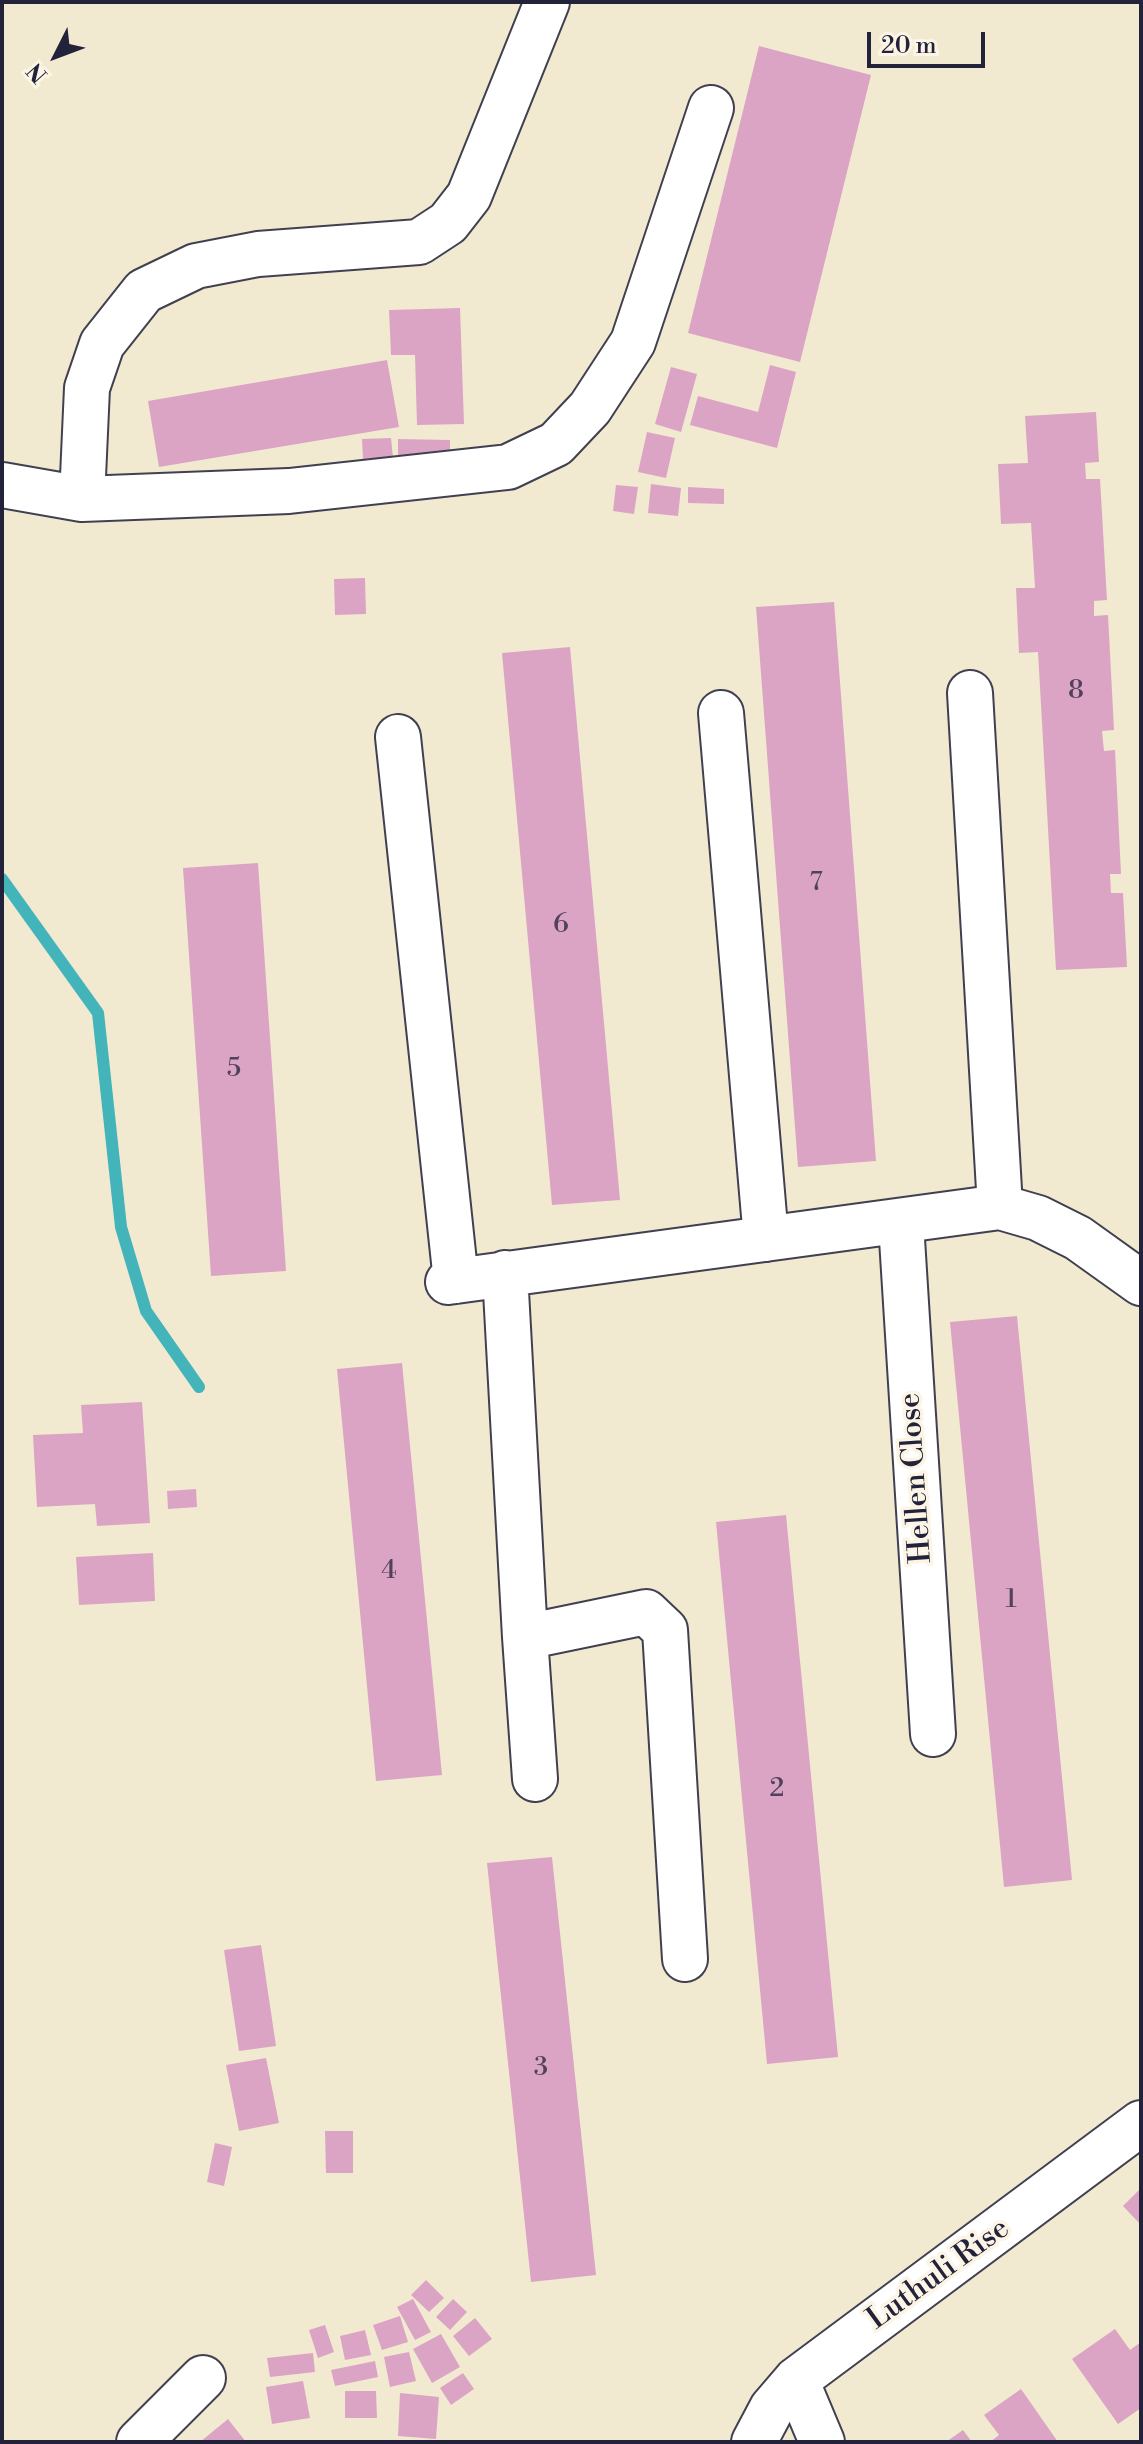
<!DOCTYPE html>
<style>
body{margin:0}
#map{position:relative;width:1143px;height:2444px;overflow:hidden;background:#f1ead0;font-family:"Libre Bodoni",serif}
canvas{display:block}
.frame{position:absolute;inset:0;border:4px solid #22223b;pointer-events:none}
.north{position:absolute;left:16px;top:16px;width:80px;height:80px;-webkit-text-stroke:6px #fcf5e5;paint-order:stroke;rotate:228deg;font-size:22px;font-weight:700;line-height:32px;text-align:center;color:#22223b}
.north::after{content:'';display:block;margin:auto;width:28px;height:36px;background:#22223b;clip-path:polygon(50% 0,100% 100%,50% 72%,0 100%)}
.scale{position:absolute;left:867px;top:32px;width:118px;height:36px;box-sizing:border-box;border:4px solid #22223b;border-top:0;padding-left:10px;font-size:24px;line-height:28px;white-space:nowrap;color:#22223b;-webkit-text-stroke:6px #fcf5e5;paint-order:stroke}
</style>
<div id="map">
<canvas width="1143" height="2444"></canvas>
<div class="frame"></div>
<div class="north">N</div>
<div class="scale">20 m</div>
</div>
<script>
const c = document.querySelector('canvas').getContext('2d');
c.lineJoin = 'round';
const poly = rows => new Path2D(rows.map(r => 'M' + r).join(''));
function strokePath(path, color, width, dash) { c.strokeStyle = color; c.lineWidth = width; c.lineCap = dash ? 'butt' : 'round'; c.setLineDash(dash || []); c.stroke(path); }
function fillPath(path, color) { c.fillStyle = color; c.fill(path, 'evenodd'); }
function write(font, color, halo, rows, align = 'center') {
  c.font = font + ' "Libre Bodoni",serif'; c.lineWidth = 7; c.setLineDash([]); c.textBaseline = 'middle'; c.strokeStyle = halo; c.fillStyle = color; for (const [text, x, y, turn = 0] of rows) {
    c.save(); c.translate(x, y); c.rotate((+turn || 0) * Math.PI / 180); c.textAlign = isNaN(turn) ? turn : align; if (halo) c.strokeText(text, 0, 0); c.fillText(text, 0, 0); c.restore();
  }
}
const stream = poly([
 [2,879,98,1013,121,1227,146,1311,199,1387]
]);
const building = poly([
 [759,46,871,75,800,362,688,333],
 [460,308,464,424,417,425,415,355,391,355,389,310],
 [387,360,399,427,159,467,148,401],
 [770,365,796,372,777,448,690,425,698,396,758,412],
 [671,367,697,374,681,432,655,424],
 [1096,412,1099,462,1085,463,1086,479,1100,479,1107,600,1094,601,1094,616,1108,615,1114,730,1102,731,1104,751,1115,750,1121,874,1110,874,1111,893,1123,893,1127,967,1056,970,1038,652,1019,653,1016,588,1035,588,1031,523,1001,524,998,464,1028,463,1025,416],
 [647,432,675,438,666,478,638,472],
 [391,438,393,458,363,459,362,439],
 [398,439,450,440,450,462,398,462],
 [651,484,681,488,678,516,648,513],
 [616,485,638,487,634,514,613,511],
 [688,487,724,489,724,504,688,503],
 [365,578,366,614,335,615,334,579],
 [834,602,876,1161,798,1167,756,607],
 [570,647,620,1200,552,1205,502,653],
 [258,863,286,1271,211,1276,183,868],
 [1017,1316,1072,1880,1004,1887,950,1322],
 [402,1363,442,1775,376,1781,337,1369],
 [142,1402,150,1523,97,1526,95,1504,37,1507,33,1435,83,1433,81,1405],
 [196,1489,197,1507,168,1509,167,1491],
 [786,1515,838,2057,767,2064,716,1522],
 [153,1553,155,1601,79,1605,76,1557],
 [552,1857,596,2275,531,2282,487,1863],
 [261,1945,276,2046,239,2051,224,1950],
 [266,2058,279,2123,239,2131,226,2065],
 [325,2131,353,2131,353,2173,326,2173],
 [215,2143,232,2147,224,2186,207,2182],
 [1139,2190,1141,2192,1141,2225,1123,2206],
 [426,2280,444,2298,429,2312,411,2295],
 [413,2299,431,2332,415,2340,397,2307],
 [453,2299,467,2312,450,2330,436,2317],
 [400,2316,408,2342,382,2350,373,2325],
 [475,2318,492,2339,469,2356,453,2336],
 [325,2325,334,2352,318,2358,309,2330],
 [1115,2329,1130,2350,1141,2342,1141,2408,1118,2424,1072,2359],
 [365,2330,371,2355,345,2360,340,2336],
 [441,2334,460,2367,432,2383,413,2349],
 [409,2352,416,2381,390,2387,384,2357],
 [313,2353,315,2372,270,2377,267,2358],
 [375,2361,378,2377,335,2386,331,2370],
 [463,2373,474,2389,451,2405,440,2388],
 [303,2381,310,2418,272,2424,266,2387],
 [1021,2389,1058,2442,990,2442,999,2435,984,2415],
 [345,2391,376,2391,377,2418,345,2418],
 [400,2393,439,2397,436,2439,398,2436],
 [228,2419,246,2442,200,2442],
 [963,2430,972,2442,946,2442]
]);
const minor = poly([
 [2,485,82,499,289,491,508,467,556,444,590,408,633,342,711,108],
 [82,499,87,388,102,344,144,291,196,266,258,254,419,242,448,223,469,196,547,2],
 [970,693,1000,1207],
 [721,713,766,1239],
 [398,737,456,1281],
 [901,1223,933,1734],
 [505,1273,525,1637,646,1612,665,1630,685,1959],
 [448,1282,1000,1207,1038,1218,1078,1238,1141,1283],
 [525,1637,535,1779],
 [796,2380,822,2442],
 [139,2442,203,2378],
 [754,2442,772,2408,796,2380,1141,2123]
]);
const numberNames = [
 ["8",1076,692],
 ["7",816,884],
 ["6",561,926],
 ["5",234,1070],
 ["4",389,1572],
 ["1",1011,1601],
 ["2",777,1790],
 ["3",541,2069]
];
const streetNames = [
 ["Hellen Close",917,1478,-94],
 ["Luthuli Rise",939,2275,-36]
];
strokePath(stream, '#44b4bb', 12);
fillPath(building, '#dca4c4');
strokePath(minor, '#414051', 48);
strokePath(minor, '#fff', 44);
write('26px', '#50425d', null, numberNames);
write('30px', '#22223b', '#fcf5e5', streetNames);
</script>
